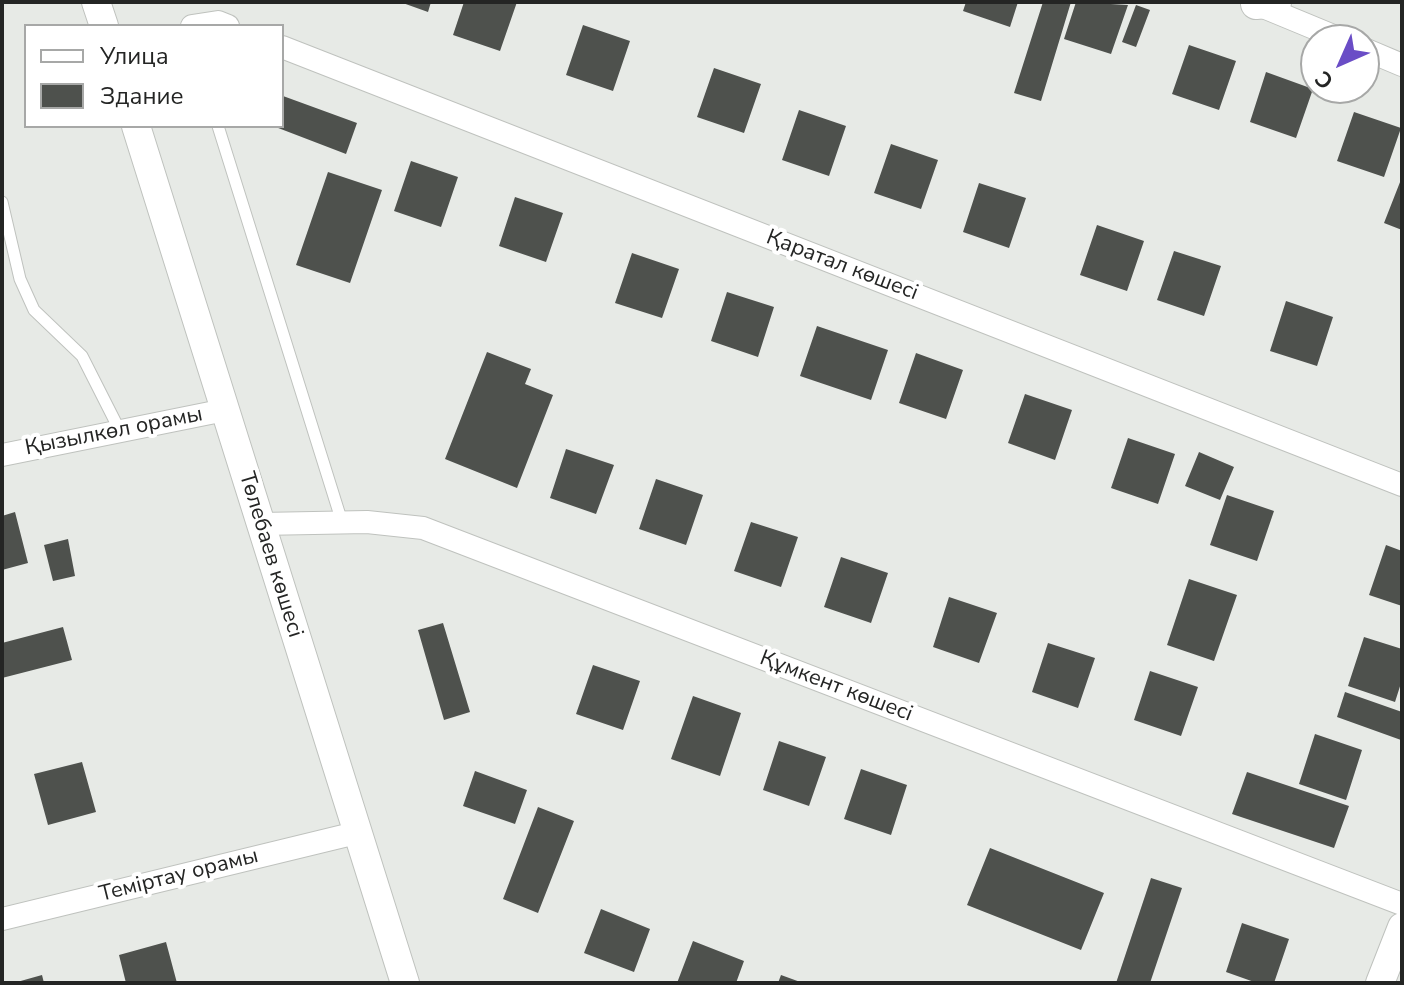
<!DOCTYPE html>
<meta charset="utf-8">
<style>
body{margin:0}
#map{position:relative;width:1404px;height:985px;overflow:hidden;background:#e7eae6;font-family:"Nunito Sans",sans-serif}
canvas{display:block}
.frame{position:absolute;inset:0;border:4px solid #242524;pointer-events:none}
.legend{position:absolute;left:24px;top:24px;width:260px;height:104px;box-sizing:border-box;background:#fff;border:2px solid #a7a8a7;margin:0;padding:10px 14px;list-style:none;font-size:24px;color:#242524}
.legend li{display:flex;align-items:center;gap:16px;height:40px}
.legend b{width:40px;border:2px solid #a7a8a7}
.north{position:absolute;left:1300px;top:24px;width:80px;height:80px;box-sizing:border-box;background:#fff;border:2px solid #a7a8a7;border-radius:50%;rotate:225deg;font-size:22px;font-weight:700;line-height:32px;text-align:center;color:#242524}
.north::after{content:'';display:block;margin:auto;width:28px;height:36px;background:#6a4dc6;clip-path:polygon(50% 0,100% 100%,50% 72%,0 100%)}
</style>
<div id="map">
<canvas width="1404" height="985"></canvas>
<div class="frame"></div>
<ul class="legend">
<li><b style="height:10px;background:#fff"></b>Улица</li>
<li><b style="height:22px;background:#4e514d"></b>Здание</li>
</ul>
<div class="north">С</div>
</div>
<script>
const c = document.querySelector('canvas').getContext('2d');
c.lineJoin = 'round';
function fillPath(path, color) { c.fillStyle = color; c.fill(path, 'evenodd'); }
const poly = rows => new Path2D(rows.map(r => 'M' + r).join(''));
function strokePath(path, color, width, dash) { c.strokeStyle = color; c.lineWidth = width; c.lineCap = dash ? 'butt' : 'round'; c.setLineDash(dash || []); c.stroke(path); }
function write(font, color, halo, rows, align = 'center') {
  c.font = font + ' "Nunito Sans",sans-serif'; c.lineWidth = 8; c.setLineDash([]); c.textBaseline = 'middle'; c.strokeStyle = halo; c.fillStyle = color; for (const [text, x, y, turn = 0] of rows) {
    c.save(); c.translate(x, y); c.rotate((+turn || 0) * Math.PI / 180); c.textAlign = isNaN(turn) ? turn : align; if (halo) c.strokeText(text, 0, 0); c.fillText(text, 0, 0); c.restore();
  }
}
const building = poly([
 [400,2,431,2,428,12],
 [464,2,517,2,500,51,453,35],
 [966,2,1018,2,1010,27,963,11],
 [1043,2,1071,2,1041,101,1014,93],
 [1076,2,1128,5,1111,54,1064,39],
 [1136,5,1150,10,1136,47,1122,42],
 [583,25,630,41,613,91,566,75],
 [1189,45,1236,61,1219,110,1172,94],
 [714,68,761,84,744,133,697,117],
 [1266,72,1313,89,1296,138,1250,122],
 [283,96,357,123,346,154,273,126,282,126],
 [799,110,846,126,829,176,782,160],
 [1354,112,1401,128,1384,177,1337,161],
 [891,144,938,160,921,209,874,193],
 [411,161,458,177,441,227,394,211],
 [328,172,382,190,350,283,296,265],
 [1402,177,1402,230,1384,223],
 [979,183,1026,198,1009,248,963,232],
 [515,197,563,213,546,262,499,246],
 [1097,225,1144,241,1127,291,1080,275],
 [1174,251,1221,266,1204,316,1157,300],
 [632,253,679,269,662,318,615,303],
 [727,292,774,307,758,357,711,341],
 [1286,301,1333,317,1317,366,1270,351],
 [817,326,888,350,871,400,800,376],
 [487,352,531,369,525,384,553,395,517,488,445,459],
 [916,353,963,370,946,419,899,403],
 [1025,394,1072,410,1055,460,1008,443],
 [1128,438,1175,454,1158,504,1111,488],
 [566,449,614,465,596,514,550,498],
 [1199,452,1234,467,1220,500,1185,486],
 [656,479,703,495,686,545,639,529],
 [1227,495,1274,511,1257,561,1210,545],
 [15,512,28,563,2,570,2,516],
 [751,522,798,537,781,587,734,571],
 [68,539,75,576,53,581,44,545],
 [1386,545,1402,551,1402,606,1369,595],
 [841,557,888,573,871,623,824,607],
 [1189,579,1237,595,1214,661,1167,645],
 [949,597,997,613,979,663,933,647],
 [443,623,470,712,444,720,418,630],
 [63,627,72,660,2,678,2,643],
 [1364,637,1402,649,1402,680,1395,702,1348,686],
 [1048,643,1095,658,1078,708,1032,692],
 [593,665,640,681,623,730,576,714],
 [1150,671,1198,687,1181,736,1134,720],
 [1345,692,1402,712,1401,740,1337,717],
 [693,696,741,713,720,776,671,759],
 [1315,734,1362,750,1346,800,1299,784],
 [779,741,826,757,809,806,763,790],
 [82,762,96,812,48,825,34,774],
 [861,769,907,785,891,835,844,819],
 [475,771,527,790,515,824,463,806],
 [1247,772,1349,806,1334,848,1232,814],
 [538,807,574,821,538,913,503,899],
 [990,848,1104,893,1081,950,967,905],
 [1151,878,1182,888,1150,983,1116,983],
 [601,909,650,929,634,972,584,953],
 [1242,923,1289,939,1274,983,1257,983,1226,972],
 [693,941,744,961,736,983,677,983],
 [166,942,177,983,126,983,119,955],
 [42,975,44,983,17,983,17,982],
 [781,975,803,983,778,983]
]);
const service = poly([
 [218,126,342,522],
 [2,202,20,279,34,310,82,356,120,431]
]);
const minor = poly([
 [1256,4,1343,40],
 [192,26,218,22,228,26],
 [282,47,1402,485],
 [1364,49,1402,65],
 [2,455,225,410],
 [260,524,367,522,423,528,1402,904],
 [2,919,356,833]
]);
const tertiary = poly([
 [96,2,104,26],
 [136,126,405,983],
 [1380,983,1402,927]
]);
const secondary = poly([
 [1256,4,1276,2]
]);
const streetNames = [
 ["Қаратал көшесі",842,266,21],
 ["Қызылкөл орамы",114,432,-11],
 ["Төлебаев көшесі",270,555,73],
 ["Құмкент көшесі",836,687,21],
 ["Теміртау орамы",179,876,-14]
];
fillPath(building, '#4e514d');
strokePath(service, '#bfc2be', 13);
strokePath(minor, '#bfc2be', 24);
strokePath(tertiary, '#bfc2be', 30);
strokePath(secondary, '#bfc2be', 32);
strokePath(service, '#fff', 11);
strokePath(minor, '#fff', 22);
strokePath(tertiary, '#fff', 28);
strokePath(secondary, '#fff', 30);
write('22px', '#242524', '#fff', streetNames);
</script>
